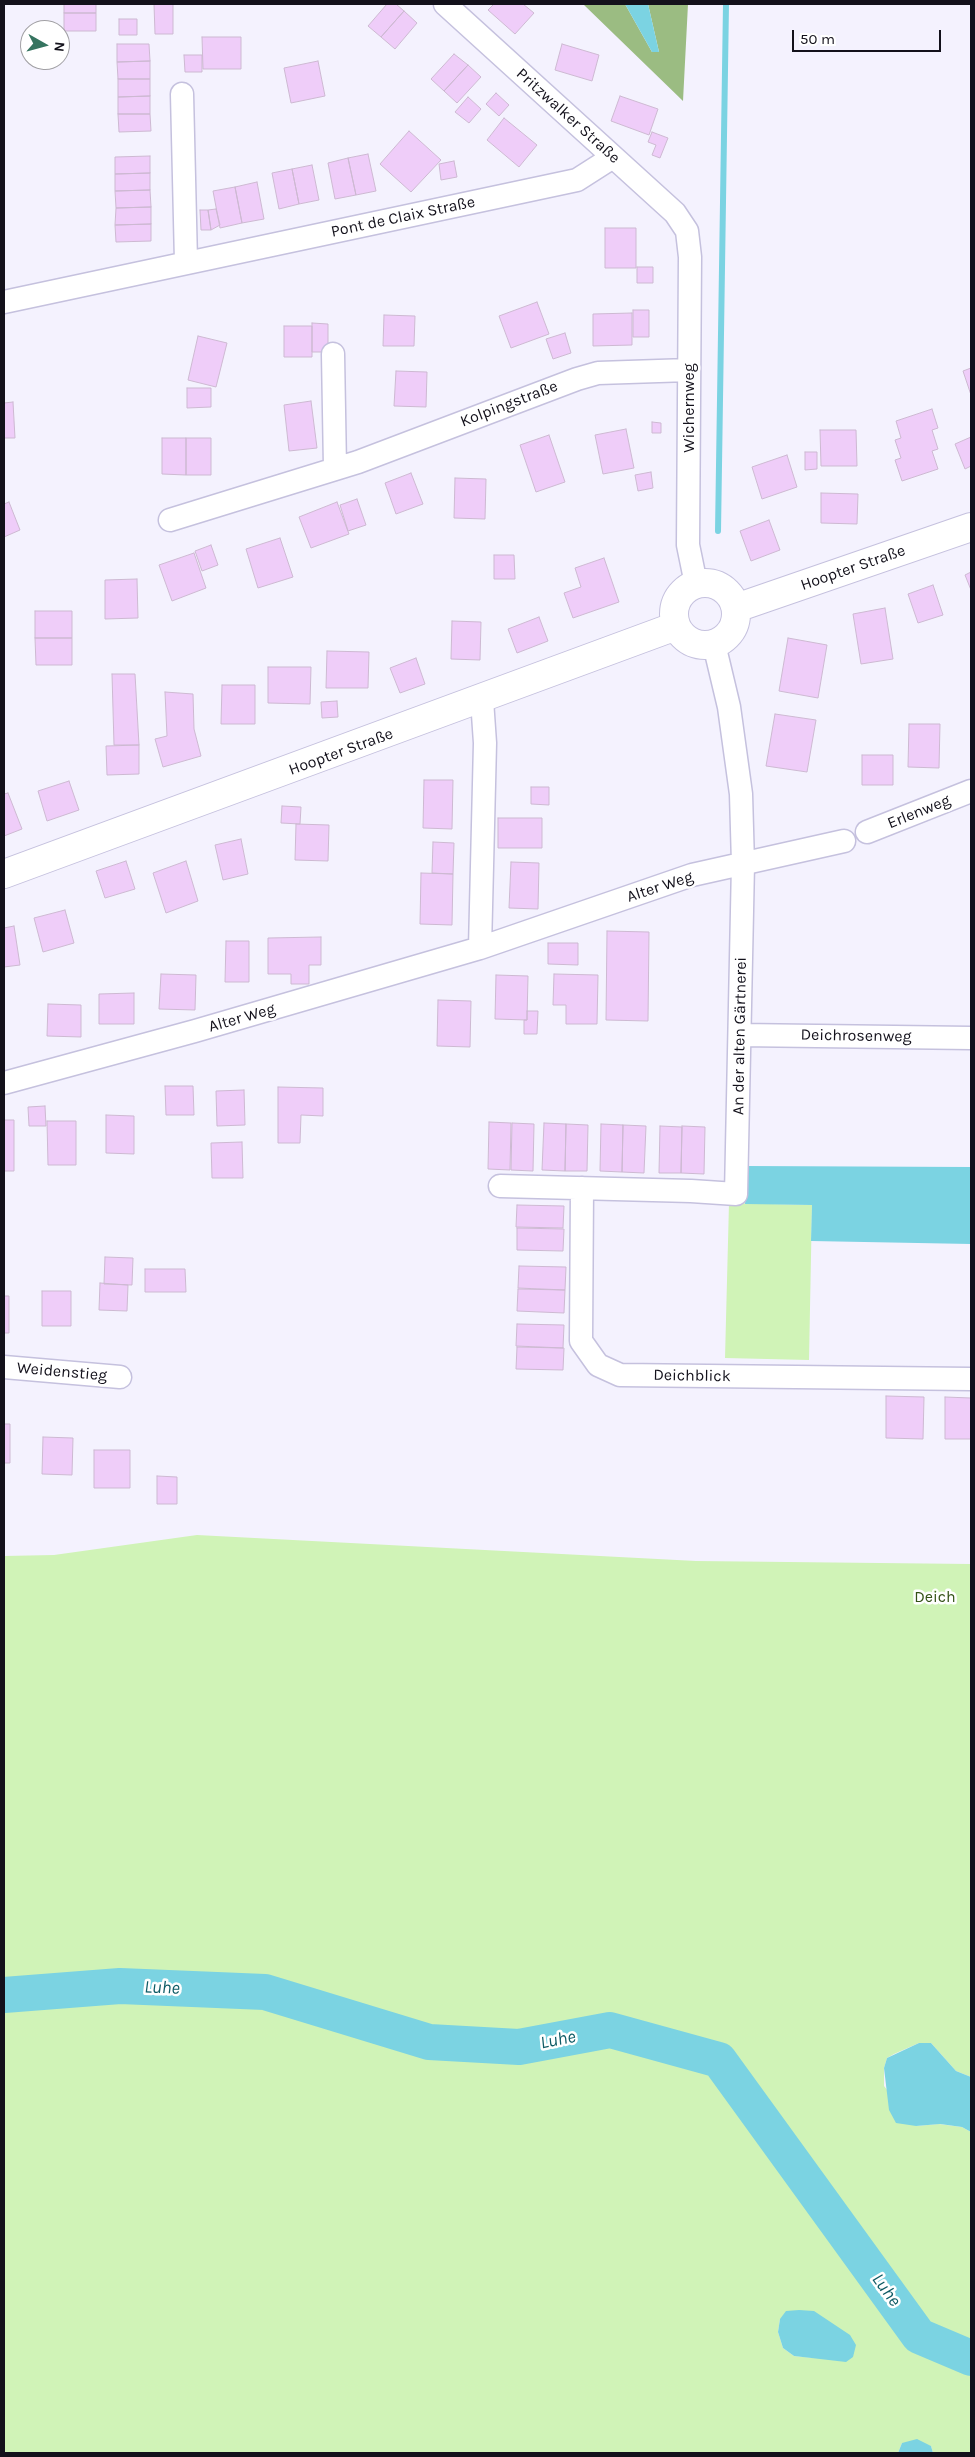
<!DOCTYPE html>
<meta charset="utf-8">
<style>
body{margin:0}
#map{position:relative;width:975px;height:2457px;overflow:hidden;background:#f4f2fe;font-family:Karla,sans-serif}
canvas{display:block}
.frame{position:absolute;inset:0;border:5px solid #13111b;pointer-events:none}
.north{position:absolute;left:20px;top:20px;width:50px;height:50px;box-sizing:border-box;background:#fff;border:1px solid #a1a0a4;border-radius:50%;rotate:97deg;font-size:14px;font-weight:700;line-height:20px;text-align:center;color:#13111b}
.north::after{content:'';display:block;margin:auto;width:18px;height:22px;background:#367460;clip-path:polygon(50% 0,100% 100%,50% 72%,0 100%)}
.scale{position:absolute;left:792px;top:30px;width:149px;height:22px;box-sizing:border-box;border:2px solid #13111b;border-top:0;padding-left:6px;font-size:15px;line-height:18px;white-space:nowrap;color:#13111b;-webkit-text-stroke:4px #fff;paint-order:stroke}
</style>
<div id="map">
<canvas width="975" height="2457"></canvas>
<div class="frame"></div>
<div class="north">N</div>
<div class="scale">50 m</div>
</div>
<script>
const c = document.querySelector('canvas').getContext('2d');
c.lineJoin = 'round';
function fillPath(path, color) { c.fillStyle = color; c.fill(path, 'evenodd'); }
const poly = rows => new Path2D(rows.map(r => 'M' + r).join(''));
function strokePath(path, color, width, dash) { c.strokeStyle = color; c.lineWidth = width; c.lineCap = dash ? 'butt' : 'round'; c.setLineDash(dash || []); c.stroke(path); }
function write(font, color, halo, rows, align = 'center') {
  c.font = font + ' Karla,sans-serif'; c.lineWidth = 5; c.setLineDash([]); c.textBaseline = 'middle'; c.strokeStyle = halo; c.fillStyle = color; for (const [text, x, y, turn = 0] of rows) {
    c.save(); c.translate(x, y); c.rotate((+turn || 0) * Math.PI / 180); c.textAlign = isNaN(turn) ? turn : align; if (halo) c.strokeText(text, 0, 0); c.fillText(text, 0, 0); c.restore();
  }
}
const green = poly([
 [729,1203,812,1205,809,1360,725,1358],
 [197,1535,696,1561,971,1564,971,2077,956,2071,931,2043,919,2043,894,2054,887,2058,884,2068,884,2086,916,2126,939,2124,962,2127,971,2132,971,2453,933,2453,931,2446,902,2443,898,2453,4,2453,4,1556,54,1555],
 [780,2319,814,2358,794,2356,783,2348,778,2332]
]);
const forest = poly([
 [583,4,625,4,652,52,659,52,648,4,688,4,683,101]
]);
const water = poly([
 [625,4,648,4,659,52,652,52],
 [747,1166,971,1167,971,1244,811,1241,812,1205,745,1204],
 [919,2043,931,2043,956,2071,971,2077,971,2132,962,2127,940,2124,916,2126,896,2123,889,2110,884,2068,887,2058],
 [799,2310,814,2311,850,2335,856,2345,853,2357,846,2362,794,2356,783,2348,778,2332,780,2319,786,2311],
 [917,2439,931,2446,933,2453,898,2453,902,2443]
]);
const stream = poly([
 [718,531,726,4]
]);
const river = poly([
 [4,1995,120,1986,265,1992,429,2042,519,2047,610,2030,719,2060,919,2336,971,2358]
]);
const building = poly([
 [64,4,96,4,96,13,64,13,64,4],
 [154,4,173,4,173,34,155,34,154,4],
 [387,4,396,4,404,11,381,37,368,26,387,4],
 [494,4,523,4,534,13,515,34,488,10,494,4],
 [404,11,417,23,395,49,381,37,404,11],
 [64,13,96,13,96,31,64,31,64,13],
 [119,19,137,19,137,35,119,35,119,19],
 [202,37,241,37,241,69,203,69,202,37],
 [117,44,149,44,150,61,117,62,117,44],
 [562,44,599,55,592,81,555,70,562,44],
 [454,54,468,65,444,91,431,79,454,54],
 [184,55,202,55,202,72,185,72,184,55],
 [150,61,150,79,118,79,117,62,150,61],
 [318,61,325,96,291,103,284,68,318,61],
 [468,65,481,77,457,103,444,91,468,65],
 [118,79,150,79,150,96,118,97,118,79],
 [496,93,509,105,499,116,486,104,496,93],
 [150,96,150,114,118,114,118,97,150,96],
 [620,96,658,109,649,135,611,121,620,96],
 [468,97,481,109,469,123,455,112,468,97],
 [118,114,150,114,151,131,119,132,118,114],
 [504,118,537,145,519,167,487,140,504,118],
 [409,131,441,160,411,192,380,164,409,131],
 [652,132,668,138,660,158,652,155,656,145,648,142,652,132],
 [368,154,376,191,356,195,348,158,368,154],
 [150,156,150,173,115,174,115,157,150,156],
 [348,158,356,195,335,199,328,163,348,158],
 [454,161,457,177,441,180,439,164,454,161],
 [312,165,319,200,299,204,292,169,312,165],
 [292,169,299,204,279,209,272,173,292,169],
 [150,173,150,190,115,191,115,174,150,173],
 [257,182,264,219,242,223,235,187,257,182],
 [235,187,242,223,220,228,213,191,235,187],
 [150,190,151,207,116,208,115,191,150,190],
 [151,207,151,224,115,225,116,208,151,207],
 [216,209,220,225,211,230,208,210,216,209],
 [200,210,208,210,211,230,201,230,200,210],
 [151,224,151,241,116,242,115,225,151,224],
 [605,228,636,228,636,268,605,268,605,228],
 [637,267,653,267,653,283,637,283,637,267],
 [537,302,549,334,511,348,499,316,537,302],
 [633,310,649,310,649,337,633,337,633,310],
 [632,313,632,345,593,346,593,314,632,313],
 [384,315,415,316,414,346,383,346,384,315],
 [312,323,328,324,328,352,312,352,312,323],
 [284,326,312,326,312,357,284,357,284,326],
 [565,333,571,353,553,359,546,339,565,333],
 [198,336,227,343,216,387,188,380,198,336],
 [971,368,971,395,963,371,971,368],
 [396,371,427,372,426,407,394,406,396,371],
 [187,388,211,388,211,407,187,408,187,388],
 [311,401,317,448,289,451,284,405,311,401],
 [13,402,15,438,4,438,4,403,13,402],
 [932,409,938,428,932,430,938,449,932,451,938,469,902,481,895,460,901,458,895,440,901,438,896,421,932,409],
 [652,422,661,423,661,433,652,433,652,422],
 [626,429,634,468,603,474,595,435,626,429],
 [820,430,856,430,857,466,821,466,820,430],
 [549,435,565,482,536,492,520,445,549,435],
 [971,437,971,466,965,469,955,444,971,437],
 [162,438,186,438,186,475,162,474,162,438],
 [186,438,211,438,211,475,186,475,186,438],
 [805,452,817,452,817,469,805,470,805,452],
 [787,455,797,487,762,499,752,467,787,455],
 [651,472,653,488,638,491,635,475,651,472],
 [411,473,423,504,396,514,385,483,411,473],
 [455,478,486,479,485,519,454,518,455,478],
 [821,493,858,494,857,524,821,523,821,493],
 [357,499,366,525,348,531,340,505,357,499],
 [9,502,20,530,4,537,4,504,9,502],
 [337,502,349,534,311,548,299,517,337,502],
 [769,520,780,550,751,561,740,531,769,520],
 [280,538,293,577,258,588,246,549,280,538],
 [211,545,218,565,202,571,195,551,211,545],
 [194,553,206,588,172,601,159,565,194,553],
 [494,555,514,555,515,579,494,579,494,555],
 [604,558,619,602,573,618,564,593,581,587,575,568,604,558],
 [971,572,971,590,965,575,971,572],
 [137,579,138,618,105,619,105,580,137,579],
 [933,585,943,615,918,623,908,594,933,585],
 [885,608,893,659,861,664,853,614,885,608],
 [35,611,72,611,72,638,35,638,35,611],
 [539,617,548,641,517,653,508,629,539,617],
 [452,621,481,622,480,660,451,659,452,621],
 [35,638,72,638,72,665,36,665,35,638],
 [788,638,827,645,818,698,779,691,788,638],
 [327,651,369,652,368,688,326,688,327,651],
 [416,658,425,684,400,693,390,668,416,658],
 [268,667,311,667,310,704,268,703,268,667],
 [112,674,135,674,139,745,114,745,112,674],
 [222,685,255,685,255,724,221,724,222,685],
 [165,692,193,694,194,729,201,756,163,767,155,739,167,736,165,692],
 [337,701,338,717,322,718,321,702,337,701],
 [775,714,816,720,807,772,766,766,775,714],
 [909,724,940,724,939,768,908,767,909,724],
 [139,745,139,774,107,775,106,746,139,745],
 [862,755,893,755,893,785,862,785,862,755],
 [424,780,453,780,452,829,423,828,424,780],
 [69,781,79,810,47,821,38,791,69,781],
 [531,787,549,787,549,805,531,804,531,787],
 [8,793,22,829,4,836,4,794,8,793],
 [282,806,301,807,300,824,281,823,282,806],
 [498,818,542,818,542,848,498,848,498,818],
 [296,824,329,825,328,861,295,860,296,824],
 [241,839,248,874,223,880,215,845,241,839],
 [433,842,454,843,453,874,432,873,433,842],
 [126,861,135,889,105,898,96,871,126,861],
 [186,861,198,901,166,913,153,873,186,861],
 [511,862,539,863,538,909,509,908,511,862],
 [421,873,453,874,452,925,420,924,421,873],
 [65,910,74,943,43,952,34,918,65,910],
 [14,926,20,965,4,967,4,928,14,926],
 [607,931,649,932,648,1021,606,1020,607,931],
 [321,937,321,965,309,965,309,984,291,984,291,974,268,974,268,938,321,937],
 [226,941,249,941,249,982,225,982,226,941],
 [548,943,578,943,578,965,548,964,548,943],
 [161,974,196,975,195,1010,159,1009,161,974],
 [554,974,598,975,597,1024,566,1024,566,1005,553,1005,554,974],
 [496,975,528,976,527,1020,495,1019,496,975],
 [134,993,134,1024,99,1024,99,994,134,993],
 [438,1000,471,1001,470,1047,437,1046,438,1000],
 [48,1004,81,1005,81,1037,47,1036,48,1004],
 [527,1011,538,1011,537,1034,524,1034,524,1020,527,1020,527,1011],
 [165,1086,193,1086,194,1115,166,1115,165,1086],
 [278,1087,323,1088,323,1116,301,1115,300,1143,278,1143,278,1087],
 [244,1090,245,1125,217,1126,216,1091,244,1090],
 [45,1106,46,1126,29,1126,28,1107,45,1106],
 [106,1115,134,1116,134,1154,106,1153,106,1115],
 [4,1120,14,1120,14,1171,4,1171,4,1120],
 [47,1121,76,1121,76,1165,48,1165,47,1121],
 [489,1122,511,1123,510,1170,488,1169,489,1122],
 [512,1123,534,1124,533,1171,511,1170,512,1123],
 [544,1123,566,1124,565,1171,542,1170,544,1123],
 [566,1124,588,1125,587,1171,565,1171,566,1124],
 [601,1124,623,1125,622,1172,600,1171,601,1124],
 [623,1125,646,1126,644,1173,622,1172,623,1125],
 [660,1126,682,1127,681,1173,659,1173,660,1126],
 [682,1126,705,1127,704,1174,681,1173,682,1126],
 [242,1142,243,1178,212,1178,211,1143,242,1142],
 [517,1205,564,1206,563,1228,516,1227,517,1205],
 [517,1228,564,1229,563,1251,517,1250,517,1228],
 [105,1257,133,1258,132,1285,104,1284,105,1257],
 [519,1266,566,1267,565,1290,518,1288,519,1266],
 [145,1269,185,1269,186,1292,145,1292,145,1269],
 [100,1283,128,1285,127,1311,99,1310,100,1283],
 [518,1289,565,1290,564,1313,517,1311,518,1289],
 [42,1291,71,1291,71,1326,42,1326,42,1291],
 [4,1296,9,1296,9,1333,4,1333,4,1296],
 [517,1324,564,1325,563,1348,516,1346,517,1324],
 [517,1347,564,1348,563,1370,516,1369,517,1347],
 [886,1396,924,1397,923,1439,886,1438,886,1396],
 [945,1397,971,1398,971,1439,945,1439,945,1397],
 [4,1424,10,1424,10,1463,4,1463,4,1424],
 [43,1437,73,1438,72,1475,42,1474,43,1437],
 [94,1450,130,1450,130,1488,94,1488,94,1450],
 [157,1476,177,1477,177,1504,157,1504,157,1476]
]);
const minor = poly([
 [445,4,675,213,687,231,690,257,688,545,696,584],
 [182,94,186,262],
 [4,302,577,180,613,157],
 [333,354,335,468],
 [170,520,358,462,577,379,598,373,689,370],
 [867,832,971,791],
 [480,948,692,875,844,841],
 [740,1035,971,1038],
 [4,1083,195,1031,480,948,485,743,482,700],
 [500,1186,691,1191,736,1194,743,864,741,794,729,707,714,644],
 [582,1188,581,1341,598,1365,620,1375,971,1379],
 [4,1367,120,1377]
]);
const tertiary = poly([
 '674 614a31 31 0 1 1 62 0a31 31 0 1 1-62 0Z',
 [736,608,971,527],
 [4,874,676,626]
]);
const streetNames = [
 ["Pritzwalker Straße",568,116,42],
 ["Pont de Claix Straße",403,217,-12],
 ["Kolpingstraße",509,404,-21],
 ["Wichernweg",689,408,-90],
 ["Hoopter Straße",853,568,-19],
 ["Hoopter Straße",341,752,-20],
 ["Erlenweg",919,812,-22],
 ["Alter Weg",660,887,-18],
 ["Alter Weg",242,1018,-16],
 ["An der alten Gärtnerei",740,1036,-89],
 ["Deichrosenweg",856,1036,1],
 ["Weidenstieg",62,1372,5],
 ["Deichblick",692,1376,1]
];
const parkNames = [
 ["Deich",935,1597]
];
const waterNames = [
 ["Luhe",162,1988,2],
 ["Luhe",558,2040,-11],
 ["Luhe",886,2290,54]
];
fillPath(green, '#d0f3b7');
fillPath(forest, '#9bbc82');
fillPath(water, '#7bd3e2');
strokePath(stream, '#7bd3e2', 6);
strokePath(river, '#7bd3e2', 36);
fillPath(building, '#efcdf9');
strokePath(building, '#cdb9d2', 1);
strokePath(minor, '#c5c1de', 25);
strokePath(tertiary, '#c5c1de', 30);
strokePath(minor, '#fff', 22);
strokePath(tertiary, '#fff', 28);
write('16px', '#13111b', '#fff', streetNames);
write('16px', '#345216', '#fff', parkNames);
write('italic 18px', '#0e5b65', '#fff', waterNames);
</script>
